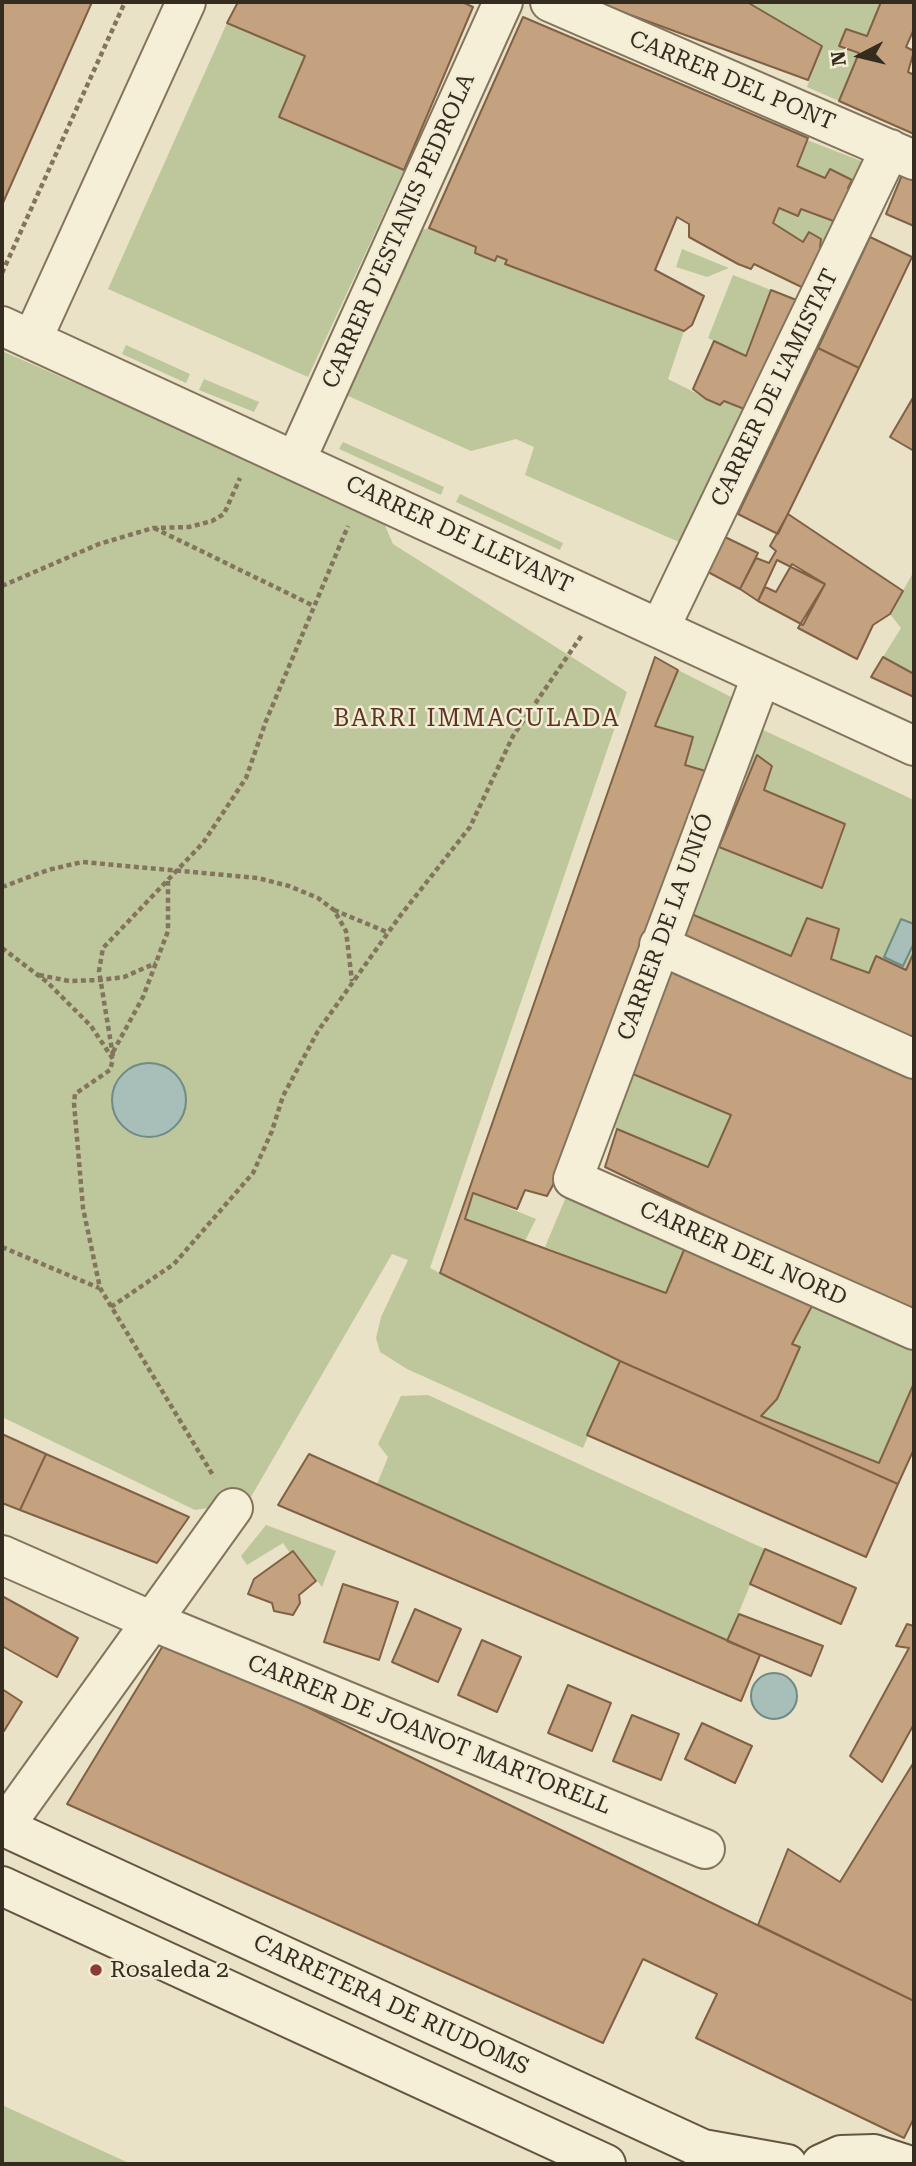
<!DOCTYPE html>
<meta charset="utf-8">
<style>
body{margin:0}
#map{position:relative;width:916px;height:2166px;overflow:hidden;background:#eae2c6;font-family:"Roboto Serif",serif}
canvas{display:block}
.frame{position:absolute;inset:0;border:4px solid #352c20;pointer-events:none}
.north{position:absolute;left:825px;top:21px;width:70px;height:70px;-webkit-text-stroke:5px #f2ecd5;paint-order:stroke;rotate:263deg;font-size:19px;font-weight:700;line-height:28px;text-align:center;color:#352c20}
.north::after{content:'';display:block;margin:auto;width:24px;height:32px;background:#352c20;clip-path:polygon(50% 0,100% 100%,50% 72%,0 100%)}
</style>
<div id="map">
<canvas width="916" height="2166"></canvas>
<div class="frame"></div>
<div class="north">N</div>
</div>
<script>
const c = document.querySelector('canvas').getContext('2d');
c.lineJoin = 'round';
function fillPath(path, color) { c.fillStyle = color; c.fill(path, 'evenodd'); }
const poly = rows => new Path2D(rows.map(r => 'M' + r).join(''));
function strokePath(path, color, width, dash) { c.strokeStyle = color; c.lineWidth = width; c.lineCap = dash ? 'butt' : 'round'; c.setLineDash(dash || []); c.stroke(path); }
function write(font, color, halo, rows, align = 'center') {
  c.font = font + ' "Roboto Serif",serif'; c.lineWidth = 5; c.setLineDash([]); c.textBaseline = 'middle'; c.strokeStyle = halo; c.fillStyle = color; for (const [text, x, y, turn = 0] of rows) {
    c.save(); c.translate(x, y); c.rotate((+turn || 0) * Math.PI / 180); c.textAlign = isNaN(turn) ? turn : align; if (halo) c.strokeText(text, 0, 0); c.fillText(text, 0, 0); c.restore();
  }
}
const green = poly([
 [747,2,881,2,867,36,846,29,839,46,859,53,839,101,807,87,821,46],
 [227,23,305,56,279,117,404,170,308,377,108,289],
 [807,140,869,164,859,193,848,188,852,179,830,169,825,178,797,166],
 [779,208,801,209,846,226,832,253,820,247,821,239,809,232,803,242,773,223],
 [429,228,476,247,495,260,497,256,507,260,506,264,684,331,668,379,720,405,724,401,751,412,686,545,525,475,534,447,516,439,471,451,346,395,422,230],
 [682,249,729,268,707,277,676,267],
 [733,275,771,290,746,356,708,338],
 [126,345,190,374,186,383,122,354],
 [2,351,342,500,384,523,393,544,627,692,430,1268,620,1361,583,1448,407,1369,380,1352,376,1338,381,1317,408,1260,392,1254,248,1502,195,1510,2,1417],
 [204,379,259,402,254,412,199,390],
 [343,442,444,487,441,495,339,449],
 [460,494,563,543,560,550,456,502],
 [914,571,914,674,883,657,901,628,890,614],
 [678,670,737,700,709,772,685,765,693,737,655,726],
 [761,729,914,800,914,952,906,970,869,973,831,959,839,929,808,919,791,956,689,913,719,847,823,887,845,824,764,790,772,766,757,756,746,779,742,776],
 [633,1074,731,1115,708,1167,612,1127],
 [473,1193,536,1219,525,1241,465,1219],
 [566,1197,686,1245,666,1293,545,1247],
 [813,1304,914,1349,914,1383,879,1463,761,1416,777,1399,799,1347,792,1344],
 [428,1395,765,1549,727,1641,377,1484,388,1457,378,1444,401,1396],
 [266,1525,336,1551,322,1587,294,1551,290,1553,283,1543,247,1565,241,1556],
 [2,2105,131,2164,2,2164]
]);
const water = poly([
 [901,919,914,924,914,943,903,966,884,957,901,919],
 '112 1100a37 37 0 1 1 74 0a37 37 0 1 1-74 0Z',
 '751 1696a23 23 0 1 1 46 0a23 23 0 1 1-46 0Z'
]);
const building = poly([
 [2,2,92,2,2,205,2,2],
 [238,2,462,2,473,7,404,170,279,117,305,56,227,23,238,2],
 [595,2,747,2,822,46,808,80,595,2],
 [881,2,914,2,914,29,906,47,914,51,908,72,914,75,914,134,839,101,859,53,839,46,846,29,867,36,881,2],
 [523,17,808,138,797,166,825,178,830,169,852,180,848,188,862,194,847,226,801,209,798,216,779,208,773,223,803,242,809,232,821,239,820,247,835,254,816,294,754,264,751,269,738,264,689,237,689,224,677,217,655,270,704,296,692,325,684,331,505,264,507,260,497,256,495,261,475,253,476,247,429,228,523,17],
 [902,175,914,181,914,226,886,214,902,175],
 [870,237,912,257,859,368,818,348,870,237],
 [771,290,804,303,757,414,724,401,720,405,706,399,693,389,714,341,746,356,771,290],
 [818,348,859,368,778,534,738,514,818,348],
 [914,396,914,451,890,437,914,396],
 [788,514,903,591,890,614,873,625,857,659,798,628,825,584,777,560,758,601,740,589,756,558,769,563,776,551,770,546,788,514],
 [725,537,758,553,740,589,708,572,725,537],
 [792,564,825,584,803,625,758,601,765,587,776,592,792,564],
 [655,657,678,670,655,726,693,737,685,765,709,772,605,1059,553,1185,547,1196,525,1190,517,1209,473,1193,465,1219,666,1293,686,1245,813,1304,792,1344,800,1347,777,1399,761,1416,879,1463,914,1383,914,1449,898,1484,620,1361,440,1273,655,657],
 [883,657,914,674,914,697,871,677,883,657],
 [757,755,772,766,764,790,845,824,822,888,719,847,757,755],
 [689,913,791,956,807,918,839,929,831,959,869,973,876,956,906,970,914,952,914,1043,678,938,689,913],
 [671,972,914,1079,914,1317,605,1167,617,1129,708,1167,731,1115,633,1074,671,972],
 [620,1361,898,1484,866,1557,587,1435,620,1361],
 [2,1434,46,1454,20,1510,2,1503,2,1434],
 [46,1454,189,1517,157,1563,20,1510,46,1454],
 [309,1454,760,1655,741,1701,278,1505,309,1454],
 [765,1549,856,1588,841,1624,750,1584,765,1549],
 [293,1551,316,1581,299,1595,300,1603,293,1615,274,1611,272,1603,248,1594,254,1579,293,1551],
 [343,1584,398,1602,379,1660,324,1642,343,1584],
 [2,1596,78,1638,57,1677,2,1646,2,1596],
 [415,1609,461,1629,438,1682,392,1662,415,1609],
 [739,1614,823,1646,811,1676,727,1641,739,1614],
 [907,1624,914,1626,914,1724,882,1782,850,1756,909,1648,896,1646,907,1624],
 [167,1639,914,2001,914,2118,904,2138,696,2038,717,1994,643,1959,603,2043,67,1804,167,1639],
 [482,1640,521,1657,497,1712,458,1695,482,1640],
 [568,1685,611,1703,592,1751,548,1733,568,1685],
 [2,1689,22,1702,4,1731,2,1730,2,1689],
 [632,1715,679,1734,661,1780,613,1761,632,1715],
 [702,1723,752,1746,735,1783,685,1759,702,1723],
 [914,1762,914,2001,758,1925,788,1849,840,1882,914,1762]
]);
const path = poly([
 [2,273,125,2],
 [154,528,314,606],
 [2,586,99,544,153,528,189,527,212,521,224,514,240,478],
 [2,887,48,870,82,862,258,878,289,886,318,898,334,910,346,931,352,981],
 [334,910,389,933],
 [2,948,47,982,91,1026,113,1059,110,1070,75,1094,74,1103,83,1208,100,1288,214,1477],
 [39,975,69,981,100,980,124,977,156,963],
 [113,1052,143,997,168,931,168,881],
 [113,1056,99,971,103,948,203,843,246,778,266,721,348,526],
 [2,1247,99,1288],
 [111,1307,174,1264,253,1173,272,1131,283,1096,318,1031,400,916,470,827,513,736,582,635]
]);
const minor = poly([
 [550,2,914,160],
 [2,326,914,746],
 [32,340,186,2],
 [296,460,503,2],
 [660,628,890,149],
 [761,677,573,1179,914,1330],
 [659,945,914,1059],
 [2,1555,152,1621,705,1849],
 [4,1827,233,1508]
]);
const secondary = poly([
 [2,1826,703,2149,787,2164],
 [2,1886,606,2164],
 [821,2164,841,2155,874,2154,905,2164]
]);
const markers = [
 [96,1970,7,"#8c3a33"]
];
const streetNames = [
 ["CARRER DEL PONT",732,81,23],
 ["CARRER D'ESTANIS PEDROLA",399,231,-66],
 ["CARRER DE L'AMISTAT",775,388,-64],
 ["CARRER DE LLEVANT",459,535,25],
 ["CARRER DE LA UNIÓ",666,927,-70],
 ["CARRER DEL NORD",743,1254,24],
 ["CARRER DE JOANOT MARTORELL",429,1735,22],
 ["CARRETERA DE RIUDOMS",391,2005,25]
];
const poiNames = [
 ["Rosaleda 2",110,1970]
];
const neighbourhoodNames = [
 ["BARRI IMMACULADA",477,719]
];
fillPath(green, '#bec79b');
fillPath(water, '#a7beb9');
strokePath(water, '#6f8b86', 2);
fillPath(building, '#c4a17f');
strokePath(building, '#806146', 2);
strokePath(minor, '#83755d', 42);
strokePath(secondary, '#655641', 42);
strokePath(path, '#83755d', 4.5, [5, 3.5]);
strokePath(minor, '#f5efd8', 38);
strokePath(secondary, '#f5efd8', 38);
for (const [x, y, r, color] of markers) { const dot = new Path2D(); dot.arc(x, y, r, 0, 2 * Math.PI); c.fillStyle = color; c.fill(dot); strokePath(dot, '#f2ecd5', 2.5); }
write('23px', '#352c20', '#f2ecd5', streetNames);
write('23px', '#352c20', '#f2ecd5', poiNames, 'left');
c.letterSpacing = '2px';
write('24px', '#5d3423', '#f2ecd5', neighbourhoodNames);
c.letterSpacing = '0px';
</script>
